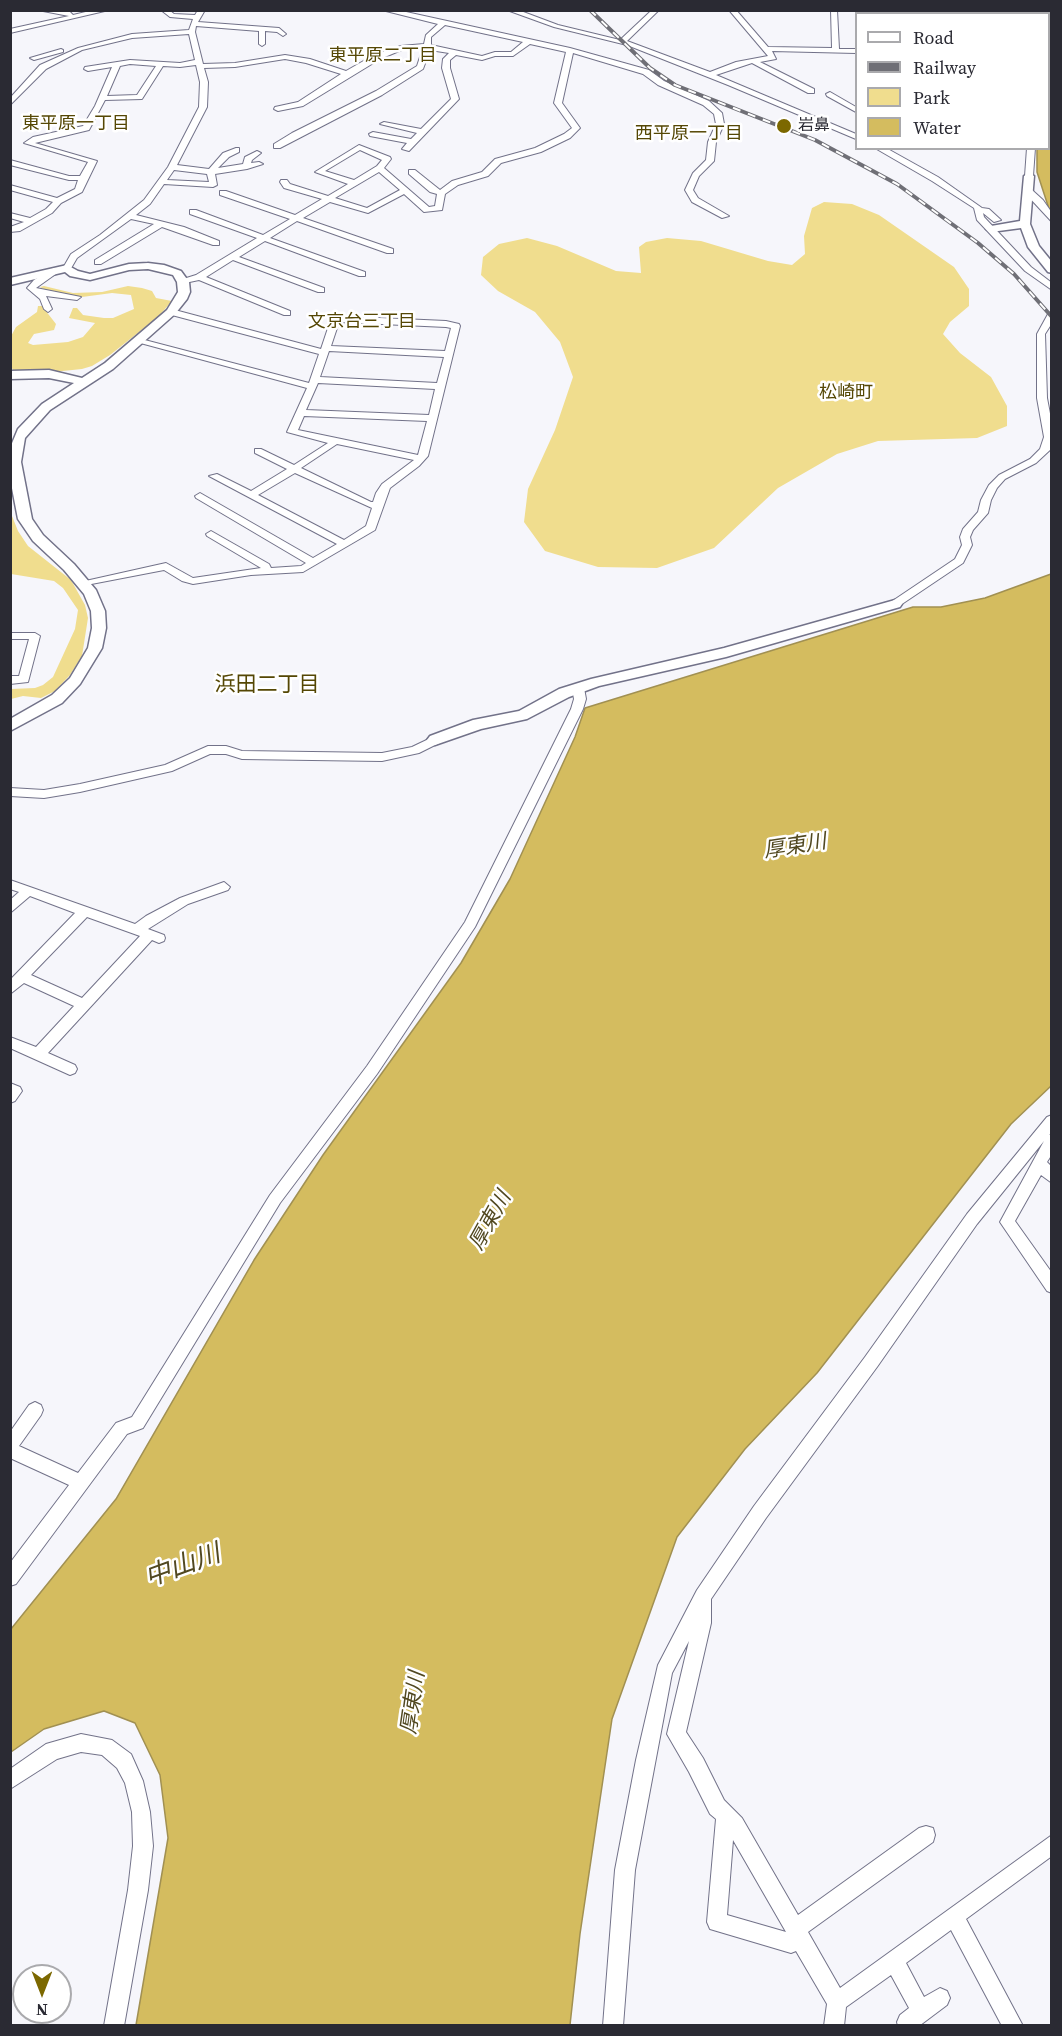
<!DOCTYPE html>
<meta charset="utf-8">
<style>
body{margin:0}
#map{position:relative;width:1062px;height:2036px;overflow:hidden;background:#f6f6fb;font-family:"Source Serif 4",serif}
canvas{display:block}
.frame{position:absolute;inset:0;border:12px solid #2a2a33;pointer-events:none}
.legend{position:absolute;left:855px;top:12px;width:195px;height:138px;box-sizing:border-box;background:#fff;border:2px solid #aaaaad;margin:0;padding:8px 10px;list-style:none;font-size:18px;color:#2a2a33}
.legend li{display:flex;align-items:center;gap:12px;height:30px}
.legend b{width:30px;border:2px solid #aaaaad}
.north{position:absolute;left:12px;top:1964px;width:60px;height:60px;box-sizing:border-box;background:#fff;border:2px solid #aaaaad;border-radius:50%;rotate:180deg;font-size:16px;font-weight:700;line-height:24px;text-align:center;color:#2a2a33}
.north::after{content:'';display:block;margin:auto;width:21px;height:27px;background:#7c6800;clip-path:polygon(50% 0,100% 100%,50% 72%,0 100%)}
</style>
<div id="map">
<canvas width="1062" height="2036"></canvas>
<div class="frame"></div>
<ul class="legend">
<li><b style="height:8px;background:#fff"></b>Road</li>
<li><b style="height:8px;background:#6f6f76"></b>Railway</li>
<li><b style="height:16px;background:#f0dd8e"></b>Park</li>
<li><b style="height:16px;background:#d4bc5f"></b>Water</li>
</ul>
<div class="north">N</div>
</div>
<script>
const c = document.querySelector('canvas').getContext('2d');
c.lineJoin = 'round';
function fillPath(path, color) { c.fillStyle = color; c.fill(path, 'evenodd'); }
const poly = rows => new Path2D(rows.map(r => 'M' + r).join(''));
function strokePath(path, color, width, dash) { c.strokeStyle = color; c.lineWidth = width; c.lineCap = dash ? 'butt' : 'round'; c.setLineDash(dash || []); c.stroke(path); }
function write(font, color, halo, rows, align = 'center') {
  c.font = font + ' "Source Serif 4","Noto Sans JP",serif'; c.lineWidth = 5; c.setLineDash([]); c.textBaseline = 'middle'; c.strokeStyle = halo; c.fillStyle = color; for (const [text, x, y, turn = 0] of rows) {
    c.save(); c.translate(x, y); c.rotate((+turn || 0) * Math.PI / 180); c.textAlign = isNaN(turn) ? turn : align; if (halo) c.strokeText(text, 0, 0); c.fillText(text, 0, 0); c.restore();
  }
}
const green = poly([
 [824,202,852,204,879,215,954,267,969,289,969,306,950,322,943,334,960,353,991,377,1007,406,1007,426,977,438,878,441,837,454,778,488,714,548,657,568,598,567,545,551,524,522,528,489,555,430,573,377,560,342,535,312,498,291,481,275,483,257,499,244,527,238,557,246,616,271,641,273,639,247,646,242,667,238,701,241,768,261,792,265,805,254,804,236,812,208],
 [44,286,73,293,102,292,128,286,142,288,152,291,156,298,172,301,158,317,110,355,92,366,82,369,53,372,14,371,11,367,10,338,16,327,37,312,38,306,42,306,56,324,54,330,34,334,28,343,33,345,68,342,83,337,95,323,69,318,73,308,77,308,83,315,104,318,113,318,134,309,131,295,112,293,82,297,46,290,40,287],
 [10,511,18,531,28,546,71,580,85,605,88,618,82,656,70,675,55,691,41,698,23,696,11,699,11,689,35,688,43,685,53,677,75,629,78,610,63,588,54,581,11,574]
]);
const water = poly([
 [1051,50,1051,215,1037,172,1037,149,1048,148,1048,69,1051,50],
 [1051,574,1051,1086,1011,1124,817,1373,745,1449,677,1537,612,1719,580,1934,570,2025,136,2025,168,1838,160,1775,135,1723,104,1711,44,1729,11,1752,11,1629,116,1499,254,1260,323,1155,461,963,510,879,575,737,585,708,913,607,941,607,985,598,1051,574]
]);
const street = poly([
 [38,10,70,12,73,15,94,10,109,10,10,33,10,29,69,16,38,10],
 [161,10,169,10,174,14,195,15,198,10,205,10,198,22,279,28,286,34,283,36,277,32,265,31,265,44,262,46,259,44,259,31,196,26,195,32,203,64,235,63,285,55,310,59,346,71,374,55,401,46,424,44,426,35,438,24,382,10,397,10,570,48,649,70,664,81,709,101,722,113,724,124,716,142,714,161,699,176,693,190,698,198,729,216,722,218,692,202,685,190,693,173,706,160,708,142,716,124,714,114,703,105,658,85,643,74,573,53,562,103,580,128,570,138,541,152,501,163,488,176,458,185,445,194,442,210,424,212,404,194,368,213,330,202,303,218,393,249,393,253,387,253,297,221,270,238,365,272,365,276,359,276,265,241,239,257,324,288,324,292,318,292,233,260,206,277,290,311,290,315,284,315,199,280,180,284,180,280,196,275,257,238,190,214,190,210,196,210,263,235,290,219,220,195,220,191,226,191,295,215,322,199,284,188,280,182,281,180,287,180,290,184,328,196,348,184,315,172,359,145,390,157,391,159,384,168,429,207,435,206,437,194,430,192,409,174,409,170,415,170,440,190,452,181,482,172,495,159,535,148,564,134,572,128,554,103,566,52,530,44,513,56,495,56,482,60,456,55,450,60,450,68,459,99,409,151,402,149,407,143,370,136,369,134,373,132,411,139,417,133,380,124,384,122,421,129,451,99,442,68,443,59,449,53,430,50,423,69,382,95,280,148,274,148,274,144,292,133,376,91,417,66,423,48,404,49,380,59,303,106,278,111,274,109,275,107,298,102,341,74,306,63,285,59,235,67,204,68,208,82,207,107,177,165,209,169,223,153,236,148,239,148,239,152,229,157,218,168,243,164,245,157,257,151,261,153,252,160,251,163,259,162,263,164,247,169,215,174,217,185,213,187,164,184,150,204,136,215,184,227,219,241,219,245,213,245,162,227,101,264,95,264,95,260,154,224,131,219,77,258,70,270,64,270,63,268,71,254,100,235,144,200,168,167,199,107,200,82,196,65,180,67,163,66,142,99,105,100,89,130,35,143,97,161,82,192,61,203,52,213,20,231,10,232,10,227,24,222,10,218,10,213,30,218,46,209,53,202,10,190,10,185,57,198,75,189,78,180,69,180,10,165,10,160,69,176,80,176,88,162,24,143,33,137,83,126,95,106,112,67,88,71,84,69,85,67,130,60,180,63,195,60,189,34,132,38,82,50,46,69,10,105,10,98,40,65,78,48,132,34,189,30,193,19,170,17,161,10],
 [445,25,523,42,511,52,495,52,482,56,431,45,431,37,445,25],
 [130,64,156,66,137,95,107,96,120,66,130,64],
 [360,150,382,160,377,166,354,180,325,171,360,150],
 [174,170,207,174,209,182,167,180,174,170],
 [379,172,400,190,367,208,335,198,379,172],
 [507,10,518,10,558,25,620,40,652,10,659,10,627,41,710,72,736,62,768,56,729,10,736,10,768,47,832,48,831,10,837,10,839,49,856,49,856,53,772,51,776,59,760,62,814,89,814,93,808,93,752,63,716,75,856,134,856,139,728,85,627,45,554,27,507,10],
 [880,10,886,10,886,14,880,14,880,10],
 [924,10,931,10,931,14,924,14,924,10],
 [953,10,1032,11,1045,10,1038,14,953,10],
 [1048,10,1052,10,1052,24,1048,26,1048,10],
 [61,49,63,50,63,52,34,60,30,58,61,49],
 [830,92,856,107,856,112,827,96,826,94,830,92],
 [875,148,886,148,938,177,982,208,989,209,1001,220,994,222,983,213,984,217,1031,267,1052,283,1052,290,1025,271,977,220,974,208,932,181,875,148],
 [1027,148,1035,148,1033,176,1029,178,1025,176,1027,148],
 [1026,190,1032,190,1043,200,1052,213,1052,222,1026,194,1026,190],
 [54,268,58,271,57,273,36,288,81,297,77,300,46,296,52,309,48,312,44,309,40,299,27,288,34,280,54,268],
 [171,309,321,349,331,319,335,316,446,321,459,324,460,326,428,456,419,466,390,488,375,530,303,572,251,575,193,584,182,581,164,570,81,586,81,582,166,563,193,578,261,568,207,536,206,534,211,531,269,564,271,568,301,566,306,563,196,498,195,496,200,493,313,558,337,544,209,476,217,474,251,491,287,469,255,453,255,449,261,449,294,465,328,443,287,432,307,388,133,341,137,338,309,383,319,354,168,314,167,312,171,309],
 [339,322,446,327,451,328,445,351,331,346,339,322],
 [329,351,444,357,437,383,320,377,329,351],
 [318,383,435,389,429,415,306,410,318,383],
 [304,416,427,421,418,455,298,430,304,416],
 [337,444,414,460,382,484,376,493,373,502,371,502,301,468,337,444],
 [295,473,372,508,366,526,344,540,258,495,295,473],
 [1052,311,1052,323,1045,334,1047,398,1052,424,1050,450,1036,463,1005,479,997,488,991,500,988,513,973,530,970,537,972,545,963,563,899,606,891,606,891,602,955,559,962,545,960,537,963,529,978,512,981,500,989,485,999,475,1030,459,1040,449,1044,437,1037,398,1037,334,1048,314,1052,311],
 [10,633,35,633,40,636,28,682,10,684,10,676,19,676,29,639,10,639,10,633],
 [578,684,584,688,586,699,583,709,475,927,377,1074,280,1203,143,1428,127,1434,16,1584,10,1586,10,1563,69,1485,10,1458,10,1432,29,1405,35,1402,41,1405,43,1410,41,1415,19,1446,78,1473,116,1423,132,1417,270,1195,367,1066,465,922,571,709,574,699,572,688,578,684],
 [435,736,441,740,439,743,419,753,382,761,242,759,226,754,210,754,172,771,80,792,44,798,10,796,10,788,44,790,80,784,165,765,208,746,226,746,242,751,382,753,412,747,435,736],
 [10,880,135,924,146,916,180,898,224,882,230,887,228,890,188,904,148,929,164,935,165,938,164,941,159,943,152,940,48,1053,75,1065,77,1069,75,1073,70,1075,10,1048,10,1037,36,1047,74,1006,24,983,10,994,10,980,75,913,30,896,10,913,10,900,19,892,10,889,10,880],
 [87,917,140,936,82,998,31,975,87,917],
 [10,1083,20,1087,22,1091,15,1101,10,1103,10,1083],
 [1052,1115,1052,1132,1049,1135,1052,1134,1052,1154,1047,1162,1052,1167,1052,1183,1041,1175,1015,1221,1052,1273,1052,1293,1047,1291,1000,1222,1044,1141,977,1224,877,1367,766,1518,711,1599,711,1623,686,1732,703,1758,724,1800,742,1818,798,1915,919,1828,926,1826,933,1828,935,1835,933,1842,808,1932,840,1988,1052,1835,1052,1856,966,1919,1023,2026,1002,2026,951,1930,906,1963,924,1997,940,1988,947,1991,950,1998,947,2005,919,2026,898,2026,897,2022,900,2015,909,2008,891,1975,846,2007,844,2026,824,2026,827,2004,796,1951,791,1953,710,1929,707,1922,716,1819,710,1814,689,1772,667,1734,689,1641,672,1673,635,1870,623,2026,603,2026,615,1870,636,1760,658,1665,697,1590,754,1506,865,1357,967,1214,1047,1117,1052,1115],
 [733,1840,786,1932,727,1915,733,1840],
 [81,1734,112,1740,131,1754,143,1781,150,1812,153,1846,148,1890,124,2026,104,2026,128,1890,133,1846,132,1812,125,1783,117,1768,102,1755,81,1752,57,1759,10,1789,10,1769,46,1744,81,1734]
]);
const secondary = poly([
 [1029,173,1034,176,1030,224,1039,246,1052,262,1052,273,1048,272,1028,247,1021,228,991,232,986,229,991,226,1020,221,1024,176,1029,173],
 [148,263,164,265,181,271,189,282,190,292,187,299,175,314,113,369,50,410,25,438,21,462,32,519,43,535,74,564,96,590,105,611,106,628,102,648,80,684,62,703,10,731,10,719,52,695,70,678,88,648,92,628,91,611,84,594,64,570,33,541,18,519,10,478,10,448,18,429,42,404,74,383,49,378,10,379,10,371,49,370,82,378,105,363,167,310,178,292,177,282,173,275,148,269,129,270,90,280,70,276,65,272,10,285,10,278,67,265,78,271,90,274,129,264,148,263],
 [895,600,900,601,902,604,900,607,726,657,599,686,569,697,527,719,481,729,435,745,430,744,427,740,430,736,473,720,519,711,559,689,591,679,724,648,895,600]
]);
const rail = poly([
 [590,10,650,68,675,85,815,140,897,184,978,243,1014,274,1052,317]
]);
const markers = [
 [784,126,8,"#7c6800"]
];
const farPoinames = [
 ["岩鼻",798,126]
];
const farNeighbourhoodnames = [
 ["東平原二丁目",383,56],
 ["東平原一丁目",76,124],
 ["西平原一丁目",689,134],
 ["文京台三丁目",362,322]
];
const farQuarternames = [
 ["松崎町",846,393]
];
const neighbourhoodNames = [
 ["浜田二丁目",267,686]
];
const waterNames = [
 ["厚東川",795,847,-9],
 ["厚東川",491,1221,-61],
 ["厚東川",414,1703,-82]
];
const nearWaternames = [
 ["中山川",183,1567,-20]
];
fillPath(green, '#f0dd8e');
fillPath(water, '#d4bc5f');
strokePath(water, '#a19052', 1.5);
strokePath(street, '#727289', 2);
strokePath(secondary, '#727289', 3);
fillPath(street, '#fff');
fillPath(secondary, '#fff');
strokePath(rail, '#6f6f76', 4);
strokePath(rail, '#fff', 2, [8]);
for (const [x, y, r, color] of markers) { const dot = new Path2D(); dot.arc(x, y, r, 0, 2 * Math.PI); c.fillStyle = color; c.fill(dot); strokePath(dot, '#fff', 2); }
write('16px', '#2a2a33', '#fff', farPoinames, 'left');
write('18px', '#554704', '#fff', farNeighbourhoodnames);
write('18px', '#554704', '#fff', farQuarternames);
write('21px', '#554704', '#fff', neighbourhoodNames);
write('italic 21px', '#514820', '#fff', waterNames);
write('italic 26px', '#514820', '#fff', nearWaternames);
</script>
